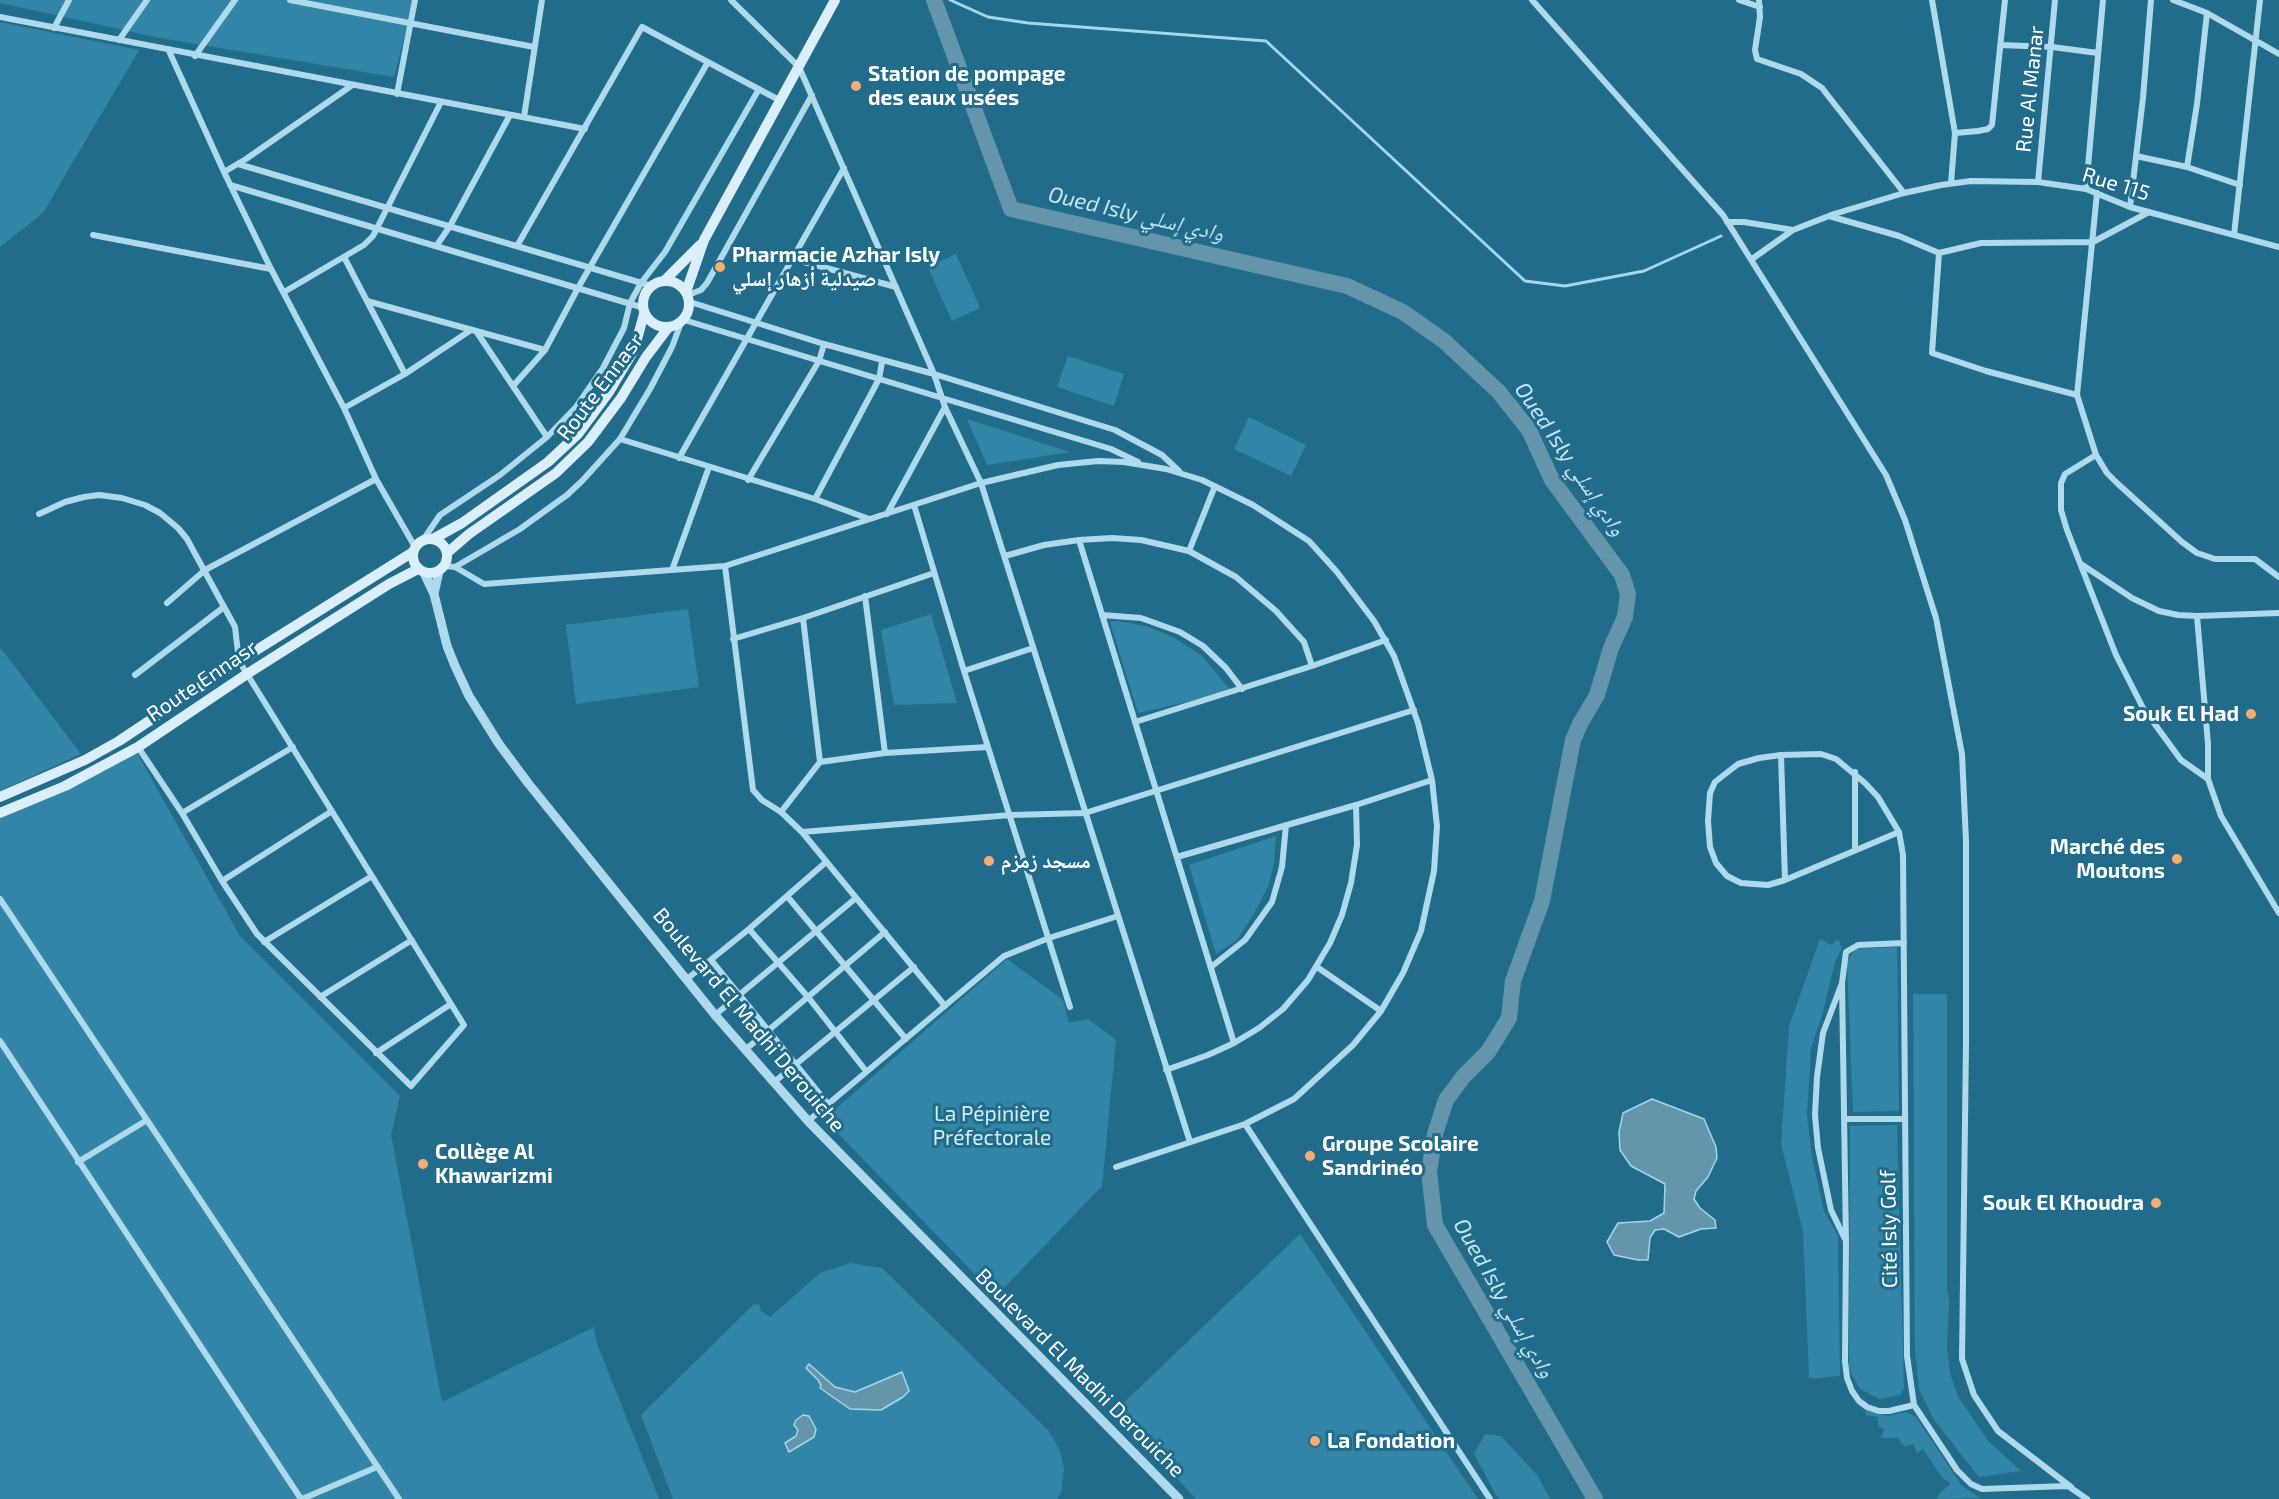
<!DOCTYPE html>
<meta charset="utf-8">
<style>
body{margin:0}
canvas{display:block;background:#216b8b}
</style>
<canvas width="2279" height="1499"></canvas>
<script>
const c = document.querySelector('canvas').getContext('2d');
c.lineJoin = 'round';
function fillPath(path, color) { c.fillStyle = color; c.fill(path, 'evenodd'); }
const poly = rows => new Path2D(rows.map(r => 'M' + r).join(''));
function strokePath(path, color, width, dash) { c.strokeStyle = color; c.lineWidth = width; c.lineCap = dash ? 'butt' : 'round'; c.setLineDash(dash || []); c.stroke(path); }
function write(font, color, halo, rows, align = 'center') {
  c.font = font + ' "Exo 2","Noto Naskh Arabic",sans-serif'; c.lineWidth = 6; c.setLineDash([]); c.textBaseline = 'middle'; c.strokeStyle = halo; c.fillStyle = color; for (const [text, x, y, turn = 0] of rows) {
    c.save(); c.translate(x, y); c.rotate((+turn || 0) * Math.PI / 180); c.textAlign = isNaN(turn) ? turn : align; if (halo) c.strokeText(text, 0, 0); c.fillText(text, 0, 0); c.restore();
  }
}
const green = poly([
 [0,0,414,0,394,77,160,38,0,3],
 [0,22,139,50,43,213,0,247],
 [956,254,980,308,952,321,928,267],
 [1068,356,1124,374,1114,406,1057,387],
 [1249,417,1306,445,1291,476,1234,449],
 [967,419,1070,452,987,465],
 [688,609,699,687,576,704,566,625],
 [931,614,957,703,894,705,881,630],
 [1117,621,1146,626,1173,637,1201,655,1232,692,1138,713,1110,622],
 [0,647,81,754,0,791],
 [137,753,240,936,400,1096,391,1135,442,1402,594,1327,597,1344,659,1499,0,1499,0,814],
 [1276,836,1274,864,1268,887,1251,919,1236,941,1216,954,1189,865],
 [1820,939,1831,945,1838,939,1842,948,1835,962,1822,1016,1811,1048,1807,1115,1812,1157,1824,1211,1838,1236,1840,1376,1817,1378,1809,1378,1803,1231,1781,1144,1789,1026],
 [1897,947,1899,1111,1853,1112,1847,962,1855,949],
 [1007,959,1063,1000,1069,1023,1088,1019,1116,1040,1102,1186,996,1296,824,1119],
 [1913,994,1947,994,1947,1289,1949,1300,1947,1348,1950,1374,1959,1398,1988,1441,2021,1471,1979,1477,1934,1420,1919,1389,1915,1349],
 [1897,1125,1904,1388,1900,1395,1879,1399,1859,1388,1849,1369,1850,1126],
 [1300,1234,1478,1499,1196,1499,1115,1411],
 [850,1263,882,1268,1049,1431,1060,1451,1064,1468,1061,1493,1057,1499,673,1499,641,1415,753,1305,759,1304,761,1311,770,1317,820,1273],
 [1865,1409,1888,1416,1906,1412,1916,1417,1962,1486,1980,1498,1937,1499,1938,1495,1951,1483,1943,1479,1923,1449,1917,1453,1913,1444,1905,1447,1898,1438,1881,1438,1884,1429,1879,1427,1877,1417,1866,1415],
 [1485,1434,1501,1436,1538,1476,1550,1499,1500,1499,1496,1495,1474,1454]
]);
const water = poly([
 [1652,1099,1704,1119,1716,1147,1717,1158,1708,1177,1696,1191,1694,1199,1700,1208,1715,1220,1716,1228,1701,1229,1679,1237,1664,1229,1655,1230,1650,1238,1648,1260,1638,1260,1614,1255,1607,1242,1618,1223,1650,1221,1664,1213,1665,1184,1631,1166,1620,1150,1619,1132,1623,1113,1652,1099],
 [809,1364,835,1387,855,1392,902,1372,909,1391,903,1397,881,1410,850,1409,820,1388,821,1385,818,1380,806,1368,809,1364],
 [803,1415,809,1416,816,1429,814,1437,789,1452,785,1443,796,1436,798,1430,794,1425,796,1420,803,1415]
]);
const stream = poly([
 [950,0,988,17,1028,23,1266,41,1525,281,1565,286,1644,271,1721,236]
]);
const river = poly([
 [934,0,1011,209,1347,286,1403,312,1444,341,1499,392,1529,430,1552,480,1622,575,1628,594,1625,617,1611,648,1597,695,1580,724,1573,740,1542,901,1513,981,1509,1018,1488,1052,1463,1077,1446,1100,1435,1134,1429,1172,1435,1225,1595,1499]
]);
const minor = poly([
 [290,0,534,47],
 [731,0,799,67,934,374,945,407,981,483,1190,1142],
 [1532,0,1723,215,1886,475,1905,520,1936,618,1962,754,1966,841,1966,1043,1962,1359,1974,1395,1998,1431,2071,1487],
 [1739,0,1760,7],
 [1759,0,1760,17,1755,50,1757,59,1801,74,1822,88,1904,193],
 [1932,0,1955,133,1951,183],
 [2173,0,2207,13,2279,54],
 [0,17,585,129],
 [54,28,69,0],
 [119,40,147,0],
 [2001,45,2052,47,2098,53],
 [169,51,224,172,271,269,344,408,376,479,415,547],
 [195,56,235,0],
 [397,94,415,0],
 [524,117,542,0],
 [1955,133,1978,131,1988,129,1992,125,2005,0],
 [2136,156,2187,167,2240,185],
 [238,164,652,286],
 [2187,167,2197,104,2207,13],
 [224,172,246,159,351,86],
 [2038,182,2055,0],
 [230,185,641,307],
 [2086,189,2103,0],
 [2097,193,2077,395,2096,455,2065,474,2061,483,2061,510,2067,530,2116,655,2143,708,2181,760,2208,779],
 [2130,207,2143,98,2151,0],
 [1829,216,1899,236,1939,253,1981,243,2093,242,2149,212],
 [1727,222,1744,222,1793,230],
 [93,235,271,269],
 [2234,235,2260,0],
 [437,245,450,226,510,115],
 [517,246,642,27,781,101],
 [1939,253,1932,353,1986,371,2077,395],
 [344,257,405,374],
 [793,259,896,287],
 [1752,259,1793,230,1834,214,1904,193,1941,185,1971,181,2038,182,2086,189,2130,207,2279,247],
 [284,292,364,245,373,236,441,102],
 [688,295,701,290,707,283,812,95],
 [367,301,545,350],
 [690,302,824,344,934,374,1115,430,1162,455,1179,471],
 [684,320,1111,449,1138,462],
 [476,331,547,437],
 [513,386,545,350,578,288,708,62],
 [344,408,405,374,471,330],
 [620,439,815,499,869,519],
 [2096,455,2107,473,2117,483,2182,542,2197,553,2215,559,2255,559,2279,577],
 [679,458,844,168],
 [748,480,819,361,824,344],
 [815,499,879,379,882,362],
 [914,505,964,671,1070,1007],
 [39,514,65,502,84,497,99,495,122,498,145,505,160,513,178,528,187,539,235,627,239,661,464,1025,411,1086,257,934,222,881,182,813,138,747],
 [887,514,945,407],
 [423,540,440,515,500,475,547,437,576,407,603,368,624,328,630,303,641,283,665,252,759,89],
 [1079,540,1234,1043],
 [1189,551,1215,486],
 [1005,556,1044,545,1079,540,1112,538,1141,540,1189,551,1236,577,1276,611,1304,642,1312,666],
 [2081,564,2132,598,2159,611,2178,615,2197,616,2279,613],
 [444,566,455,567,520,529,567,495,582,481,620,439,650,389,672,347,681,323],
 [725,566,753,790,762,800,781,812,802,832,945,1006],
 [455,567,484,584,725,566,981,483,1058,465,1098,461,1124,462,1166,469,1202,480,1253,505,1309,541,1337,572,1374,621,1394,656,1418,723,1432,780,1437,826,1434,871,1421,931,1403,973,1381,1011,1353,1045,1294,1099,1245,1124,1116,1167],
 [672,570,709,467],
 [865,596,885,753],
 [167,603,205,570,376,479],
 [1102,615,1141,618,1180,632,1203,646,1226,668,1242,689],
 [2197,616,2208,744,2208,779,2221,816,2279,913],
 [803,618,820,762],
 [733,639,803,618,934,573],
 [964,671,1033,648],
 [135,675,224,607],
 [1135,722,1312,666,1386,640],
 [1781,755,1785,880],
 [1855,772,1855,849],
 [781,812,820,762,885,753,988,747],
 [182,813,293,747],
 [802,832,1011,815,1085,813,1414,710],
 [1899,832,1785,880,1768,885,1741,883,1727,876,1716,863,1710,847,1708,821,1710,793,1715,782,1738,764,1759,758,1781,755,1821,754,1836,759,1865,783,1878,797,1899,832,1903,855,1907,1356,1914,1405,1957,1470,1971,1484,1982,1489,2068,1486,2087,1499],
 [1177,857,1356,805,1432,780],
 [222,881,332,811],
 [787,896,906,1039],
 [0,899,399,1499],
 [749,929,808,997,866,1071],
 [264,942,372,876],
 [711,960,827,1103],
 [1211,967,1245,940,1272,902,1282,867,1286,825],
 [1317,967,1381,1011],
 [687,979,749,929,826,862],
 [1842,983,1846,1242,1845,1361,1847,1378,1852,1391,1859,1401,1867,1407,1879,1411,1889,1411,1914,1405],
 [320,997,412,940],
 [715,1015,856,898],
 [0,1041,301,1499],
 [745,1050,885,932],
 [376,1053,451,1004],
 [1166,1070,1208,1055,1234,1043,1259,1028,1283,1009,1308,980,1330,943,1342,915,1351,883,1357,845,1356,805],
 [773,1083,914,967],
 [1845,1119,1904,1119],
 [808,1121,1004,956,1049,938,1118,916],
 [1245,1124,1490,1499],
 [78,1162,147,1120],
 [1845,1239,1831,1210,1818,1148,1815,1115,1817,1077,1823,1033,1842,983,1846,952,1858,945,1904,943],
 [302,1499,377,1467]
]);
const tertiary = poly([
 [424,573,434,594,447,646,455,666,469,696,499,744,528,783,715,1015,808,1121,1179,1499],
 [434,594,439,571]
]);
const secondary = poly([
 '643 304a23 23 0 1 1 46 0a23 23 0 1 1-46 0Z',
 [664,281,700,245],
 [686,292,704,240,835,0],
 '413 556a17 17 0 1 1 34 0a17 17 0 1 1-34 0Z',
 [433,539,462,523,548,462,578,434,609,392,634,350,644,314],
 [447,553,469,534,556,473,588,442,621,398,646,357,668,328],
 [0,797,85,760,119,741,239,661,413,552],
 [0,813,65,786,138,747,247,674,389,584,418,569]
]);
const markers = [
 [856,86,6,"#f7ad70"],
 [720,267,6,"#f7ad70"],
 [2251,714,6,"#f7ad70"],
 [2177,859,6,"#f7ad70"],
 [989,861,6,"#f7ad70"],
 [1310,1156,6,"#f7ad70"],
 [423,1164,6,"#f7ad70"],
 [2156,1203,6,"#f7ad70"],
 [1315,1441,6,"#f7ad70"]
];
const poiNames = [
 ["Station de pompage",868,74],
 ["des eaux usées",868,98],
 ["Pharmacie Azhar Isly",732,255],
 ["صيدلية أزهار إسلي",732,279],
 ["Souk El Had",2239,714,"right"],
 ["Marché des",2165,847,"right"],
 ["Moutons",2165,871,"right"],
 ["مسجد زمزم",1001,861],
 ["Groupe Scolaire",1322,1144],
 ["Sandrinéo",1322,1168],
 ["Collège Al",435,1152],
 ["Khawarizmi",435,1176],
 ["Souk El Khoudra",2144,1203,"right"],
 ["La Fondation",1327,1441]
];
const streetNames = [
 ["Rue Al Manar",2030,89,-84],
 ["Rue 115",2116,184,17],
 ["Route Ennasr",600,387,-53],
 ["Route Ennasr",202,681,-34],
 ["Boulevard El Madhi Derouiche",749,1020,50],
 ["Cité Isly Golf",1889,1229,-91],
 ["Boulevard El Madhi Derouiche",1080,1373,45]
];
const parkNames = [
 ["La Pépinière",992,1114],
 ["Préfectorale",992,1138]
];
const waterNames = [
 ["Oued Isly وادي إسلي",1136,214,13],
 ["Oued Isly وادي إسلي",1570,459,56],
 ["Oued Isly وادي إسلي",1504,1298,60]
];
fillPath(green, '#3285a6');
fillPath(water, '#6595ab');
strokePath(water, '#a2d8ec', 1.5);
strokePath(stream, '#a2d8ec', 3);
strokePath(river, '#6595ab', 16);
strokePath(minor, '#afdaeb', 6);
strokePath(tertiary, '#afdaeb', 9);
strokePath(secondary, '#daeff9', 10);
for (const [x, y, r, color] of markers) { const dot = new Path2D(); dot.arc(x, y, r, 0, 2 * Math.PI); c.fillStyle = color; c.fill(dot); strokePath(dot, '#216b8b', 2); }
write('bold 21px', '#fff', '#216b8b', poiNames, 'left');
write('21px', '#fff', '#216b8b', streetNames);
write('21px', '#d4eef8', '#216b8b', parkNames);
write('italic 22px', '#c5e6f4', '#216b8b', waterNames);
</script>
